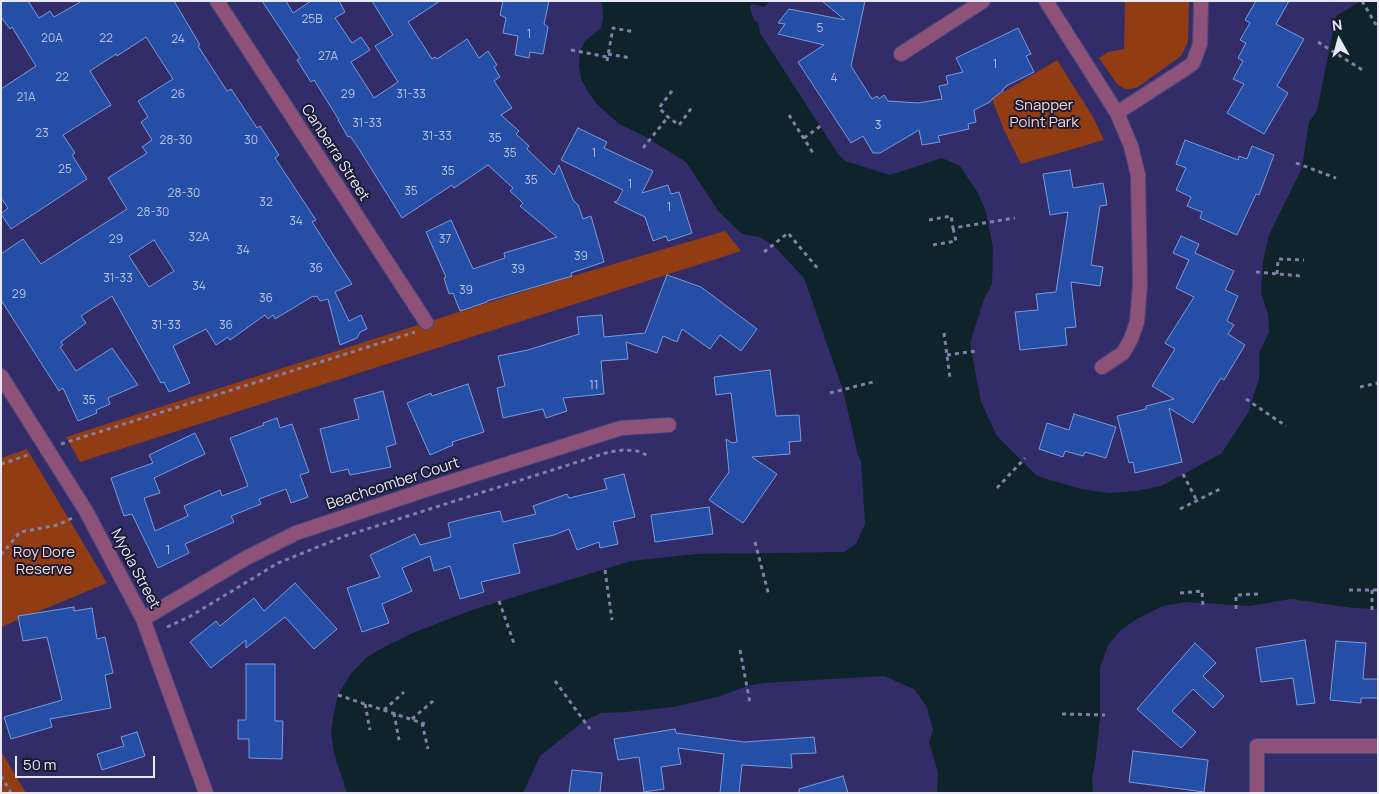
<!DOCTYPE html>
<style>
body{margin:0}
#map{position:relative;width:1379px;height:794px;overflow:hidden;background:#322d69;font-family:Manrope,sans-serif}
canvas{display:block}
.frame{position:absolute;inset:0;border:2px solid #e8e9f8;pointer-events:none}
.north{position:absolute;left:1314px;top:15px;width:50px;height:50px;-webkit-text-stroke:4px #1c1b36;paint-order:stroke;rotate:353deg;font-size:14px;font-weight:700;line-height:20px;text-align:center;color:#e8e9f8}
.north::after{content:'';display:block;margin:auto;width:18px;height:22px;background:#e8e9f8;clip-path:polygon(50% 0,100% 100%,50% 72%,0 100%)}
.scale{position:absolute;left:15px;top:756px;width:140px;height:22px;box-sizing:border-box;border:2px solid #e8e9f8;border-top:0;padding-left:6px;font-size:15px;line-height:18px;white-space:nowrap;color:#e8e9f8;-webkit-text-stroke:4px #1c1b36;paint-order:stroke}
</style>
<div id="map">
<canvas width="1379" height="794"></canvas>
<div class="frame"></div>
<div class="north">N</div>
<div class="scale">50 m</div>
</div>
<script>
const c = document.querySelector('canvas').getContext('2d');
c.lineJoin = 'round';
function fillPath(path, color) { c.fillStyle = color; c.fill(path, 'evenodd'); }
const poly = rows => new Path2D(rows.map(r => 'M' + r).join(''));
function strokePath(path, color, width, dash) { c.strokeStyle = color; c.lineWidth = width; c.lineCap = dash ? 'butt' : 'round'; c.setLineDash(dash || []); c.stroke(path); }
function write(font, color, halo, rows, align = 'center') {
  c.font = font + ' Manrope,sans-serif'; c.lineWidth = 4; c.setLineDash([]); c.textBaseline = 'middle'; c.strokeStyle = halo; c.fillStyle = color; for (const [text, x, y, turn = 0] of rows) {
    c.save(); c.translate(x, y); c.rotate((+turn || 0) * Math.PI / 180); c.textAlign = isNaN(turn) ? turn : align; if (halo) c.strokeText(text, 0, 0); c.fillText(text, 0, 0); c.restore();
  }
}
const green = poly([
 [1125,1,1189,1,1188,42,1181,56,1138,87,1130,89,1125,89,1117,84,1099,58,1108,52,1124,49],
 [1057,60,1093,117,1104,140,1021,164,1004,130,992,99],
 [725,231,741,251,80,462,66,437,553,282],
 [27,449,107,583,1,627,1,458],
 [1,751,26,793,1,793]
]);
const water = poly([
 [602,1,770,1,764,7,753,4,750,6,751,12,754,20,759,24,760,33,838,154,845,161,890,175,942,158,960,166,978,193,986,212,993,248,992,284,984,299,970,343,981,402,997,436,1037,476,1081,489,1109,493,1137,491,1161,486,1221,454,1248,413,1259,379,1259,354,1269,332,1268,314,1261,293,1263,261,1269,235,1302,168,1309,122,1317,111,1336,16,1361,1,1378,1,1378,609,1353,608,1291,599,1250,606,1187,602,1163,606,1135,620,1120,631,1108,645,1100,668,1100,719,1096,756,1092,779,1093,793,937,793,938,772,929,742,933,730,927,707,914,689,884,676,763,683,747,686,718,697,673,707,626,712,601,713,584,721,540,756,523,793,347,793,334,753,331,733,334,712,338,695,350,675,367,657,386,646,413,633,472,610,631,561,697,554,844,552,856,544,865,524,861,461,858,455,843,390,804,278,773,245,759,237,742,234,719,212,686,162,644,136,619,124,597,104,588,92,581,79,579,66,580,52,585,41,600,29,603,20]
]);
const building = poly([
 [1,1,28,1,39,18,50,11,54,17,82,1,174,1,200,45,198,46,227,91,231,89,257,128,260,126,279,155,275,158,316,220,312,222,352,284,335,292,349,321,361,315,367,329,360,332,357,338,340,345,328,299,320,301,317,296,314,297,313,296,275,319,273,315,268,319,265,315,230,340,228,337,216,345,206,329,173,346,190,383,169,392,164,382,161,383,112,296,81,316,86,323,61,342,63,345,60,347,76,371,112,348,138,385,108,398,110,404,96,410,97,413,78,421,63,388,59,391,1,300,1,254,23,239,41,264,127,209,108,178,147,153,142,147,152,140,141,122,148,117,138,101,173,79,146,37,117,56,116,54,90,71,111,105,63,135,75,153,72,155,87,179,11,229,1,214,8,208,1,198,1,89,36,66,12,27,10,29,1,17,1,1],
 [154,240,174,271,149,287,129,256,154,240],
 [262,1,286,1,293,13,311,1,339,1,345,12,335,18,352,43,361,37,370,50,351,62,374,98,398,82,375,46,393,35,372,1,440,1,408,22,432,59,435,57,437,59,467,39,479,58,488,51,497,65,494,67,500,77,494,81,512,108,501,115,519,131,516,134,529,146,527,149,554,175,559,165,573,200,578,205,583,219,591,216,604,262,571,273,572,276,487,301,487,302,460,311,453,293,449,294,444,278,446,277,426,232,451,220,473,269,505,258,504,253,557,237,520,206,523,203,510,191,513,188,488,165,454,188,452,185,402,218,359,149,350,136,348,137,338,120,339,120,314,80,311,82,297,60,300,58,262,1],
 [503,1,549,1,544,24,548,27,543,54,530,52,529,58,515,55,518,36,503,33,506,18,500,15,503,1],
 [822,1,865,1,851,66,872,99,877,96,879,99,884,95,888,101,918,103,942,99,939,86,948,84,946,76,963,72,956,58,1018,28,1031,54,1026,56,1034,72,1006,86,1006,87,1003,89,1003,91,992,99,990,102,974,110,976,122,968,124,969,129,938,136,940,142,922,145,919,130,880,153,873,153,863,136,851,143,798,62,824,45,778,34,785,24,778,23,789,9,845,20,822,1],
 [1256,1,1289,1,1276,24,1304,39,1277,86,1288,93,1264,134,1227,113,1244,84,1233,79,1243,61,1238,58,1246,43,1240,40,1250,23,1245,20,1256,1],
 [578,128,607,142,604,148,653,171,642,193,668,185,671,194,679,192,692,233,668,241,666,236,653,241,645,217,614,202,617,201,623,190,561,160,578,128],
 [1185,140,1238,160,1239,156,1247,159,1252,146,1274,155,1259,195,1256,194,1237,235,1200,218,1202,212,1187,206,1191,197,1176,190,1186,168,1176,164,1185,140],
 [1070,170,1073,188,1103,183,1107,205,1100,206,1091,265,1103,267,1100,286,1071,282,1076,327,1065,328,1067,345,1020,350,1015,312,1038,310,1036,294,1056,292,1068,212,1050,215,1043,174,1070,170],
 [1181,236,1199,244,1195,253,1234,271,1225,290,1238,296,1227,321,1234,325,1228,334,1245,345,1224,380,1221,378,1193,423,1169,408,1182,462,1135,473,1133,462,1129,463,1117,416,1146,409,1146,406,1174,399,1152,386,1175,349,1165,343,1194,297,1176,288,1189,260,1173,253,1181,236],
 [667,275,701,287,757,329,741,351,720,335,710,349,682,329,677,342,663,336,657,353,626,342,628,359,601,361,604,394,563,398,567,411,546,418,543,409,503,418,497,388,505,386,498,356,528,350,579,334,577,317,602,315,604,337,645,333,667,275],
 [770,370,776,416,799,415,801,441,789,442,790,454,752,457,777,474,743,523,709,500,729,472,726,439,732,443,737,442,731,393,716,395,714,377,770,370],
 [468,384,484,432,452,442,453,445,430,455,407,403,431,393,432,396,468,384],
 [383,391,396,444,386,447,391,467,350,475,348,469,331,473,320,429,359,419,354,399,383,391],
 [1074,414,1116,427,1106,458,1085,452,1083,456,1065,451,1063,457,1039,449,1047,423,1069,430,1074,414],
 [277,418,280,428,292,424,309,472,300,475,308,497,291,503,286,489,259,499,261,504,231,516,234,522,185,544,189,553,158,568,132,514,124,516,111,478,153,463,149,455,195,433,205,454,154,478,160,493,144,498,155,531,188,516,184,506,220,490,222,496,248,486,230,438,264,425,263,423,277,418],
 [624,474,635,517,613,522,618,544,600,548,599,542,577,550,569,529,554,535,513,544,520,573,481,582,484,592,460,599,450,566,434,571,430,556,402,568,412,591,382,604,389,623,362,632,347,588,380,577,370,555,415,534,420,545,451,537,448,523,472,517,500,511,503,522,536,514,533,506,567,494,569,498,607,489,604,479,624,474],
 [709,507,713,534,655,542,651,515,709,507],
 [295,583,337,629,314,649,285,617,246,648,246,640,211,668,190,642,216,621,220,626,254,598,264,611,295,583],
 [74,607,74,611,92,608,97,639,105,637,113,673,105,675,111,708,50,719,52,727,11,739,4,717,62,700,47,637,23,641,18,616,74,607],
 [1305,640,1315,703,1297,705,1293,678,1261,682,1256,648,1305,640],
 [1336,641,1366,643,1363,679,1378,679,1378,698,1361,698,1361,703,1330,700,1336,641],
 [1195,643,1216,663,1203,676,1224,696,1213,708,1193,689,1172,711,1196,732,1181,748,1137,709,1195,643],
 [246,664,275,664,275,721,283,721,282,759,249,758,249,739,238,739,238,720,246,720,246,664],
 [675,729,676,733,744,742,814,737,816,753,791,754,792,768,742,765,739,793,720,793,724,754,678,748,681,764,661,767,664,789,644,792,639,757,618,760,614,739,675,729],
 [137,732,145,756,102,770,97,754,124,746,121,737,137,732],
 [1133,751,1208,760,1204,792,1129,782,1133,751],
 [572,770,602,773,600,793,569,793,572,770],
 [843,776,848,793,799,793,799,789,843,776]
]);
const path = poly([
 [1362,1,1378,28],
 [1318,42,1364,71],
 [571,50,607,57],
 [608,54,631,58],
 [607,61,613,28,635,32],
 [672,91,659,108,668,117,679,125,693,106],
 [789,115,813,153],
 [804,138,822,125],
 [643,148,668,117],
 [1296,163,1336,178],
 [929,220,951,216,953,228,1015,218],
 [933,245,956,241,953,228],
 [1377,247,1378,247],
 [764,252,788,233,819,270],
 [1256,272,1301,276],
 [1277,274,1278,259,1304,260],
 [944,333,950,378],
 [947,355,976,351],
 [1360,387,1378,383],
 [830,393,873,382],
 [1246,399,1286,426],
 [61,444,415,332],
 [1,464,31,454],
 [1183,474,1197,501],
 [997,488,1025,458],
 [1180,509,1222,488],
 [755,542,769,596],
 [1,555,20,532,58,525,72,518],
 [605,570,612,620],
 [1349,590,1378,590],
 [1372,590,1372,613],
 [1180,593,1202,591,1203,607],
 [499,601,515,646],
 [1236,609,1236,595,1258,594],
 [167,627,189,617,278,563,345,536,609,452,623,450,637,451,647,455],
 [740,650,750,703],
 [555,681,590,729],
 [338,695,425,724],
 [365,704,370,730],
 [384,710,404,692],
 [394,713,399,740],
 [1062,714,1105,715],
 [412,719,433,701],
 [422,723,428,749],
 [1,776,11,793]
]);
const minor = poly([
 [217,1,426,322],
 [1046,1,1117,113,1131,146,1138,175,1140,284,1137,322,1131,339,1123,353,1102,367],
 [901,54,983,1],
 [1117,113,1188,67,1193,63,1200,44,1201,1],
 [143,619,246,558,296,533,425,490,621,428,669,425],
 [1257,793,1257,746,1378,746]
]);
const tertiary = poly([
 [1,376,86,511,143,619,206,793]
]);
const numberNames = [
 ["25B",312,20],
 ["5",820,29],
 ["1",529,35],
 ["20A",52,39],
 ["22",106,39],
 ["24",178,40],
 ["27A",328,57],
 ["1",995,65],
 ["22",62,78],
 ["4",834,79],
 ["26",178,95],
 ["29",348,95],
 ["31-33",411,95],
 ["21A",26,98],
 ["31-33",367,124],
 ["3",878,126],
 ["23",42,134],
 ["31-33",437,137],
 ["35",495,139],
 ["28-30",176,141],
 ["30",251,141],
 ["35",510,154],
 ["1",594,154],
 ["25",65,170],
 ["35",448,172],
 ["35",531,181],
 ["1",630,185],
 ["35",411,192],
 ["28-30",184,194],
 ["32",266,203],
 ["1",669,208],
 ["28-30",153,213],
 ["34",296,222],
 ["32A",199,238],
 ["29",116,240],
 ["37",445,240],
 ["34",243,251],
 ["39",581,257],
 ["36",316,269],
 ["39",518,270],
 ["31-33",118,279],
 ["34",199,287],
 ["39",466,291],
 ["29",19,295],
 ["36",266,299],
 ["31-33",166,326],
 ["36",226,326],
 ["11",594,386],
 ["35",89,401],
 ["1",168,551]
];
const parkNames = [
 ["Snapper",1044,106],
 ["Point Park",1044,123],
 ["Roy Dore",44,553],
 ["Reserve",44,570]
];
const streetNames = [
 ["Canberra Street",335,153,57],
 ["Beachcomber Court",393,484,-18],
 ["Myola Street",135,569,62]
];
fillPath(green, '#913c12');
fillPath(water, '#0e232a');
fillPath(building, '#254ea6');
strokePath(building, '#7a9bda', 1);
strokePath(minor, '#4b477d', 16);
strokePath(tertiary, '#4b477d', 16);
strokePath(path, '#827fa8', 3, [4, 4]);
strokePath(minor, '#8e5177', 14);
strokePath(tertiary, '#8e5177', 14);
write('12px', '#b7c2e4', null, numberNames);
write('15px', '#f5d8cd', '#1c1b36', parkNames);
write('15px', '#e8e9f8', '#1c1b36', streetNames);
</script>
